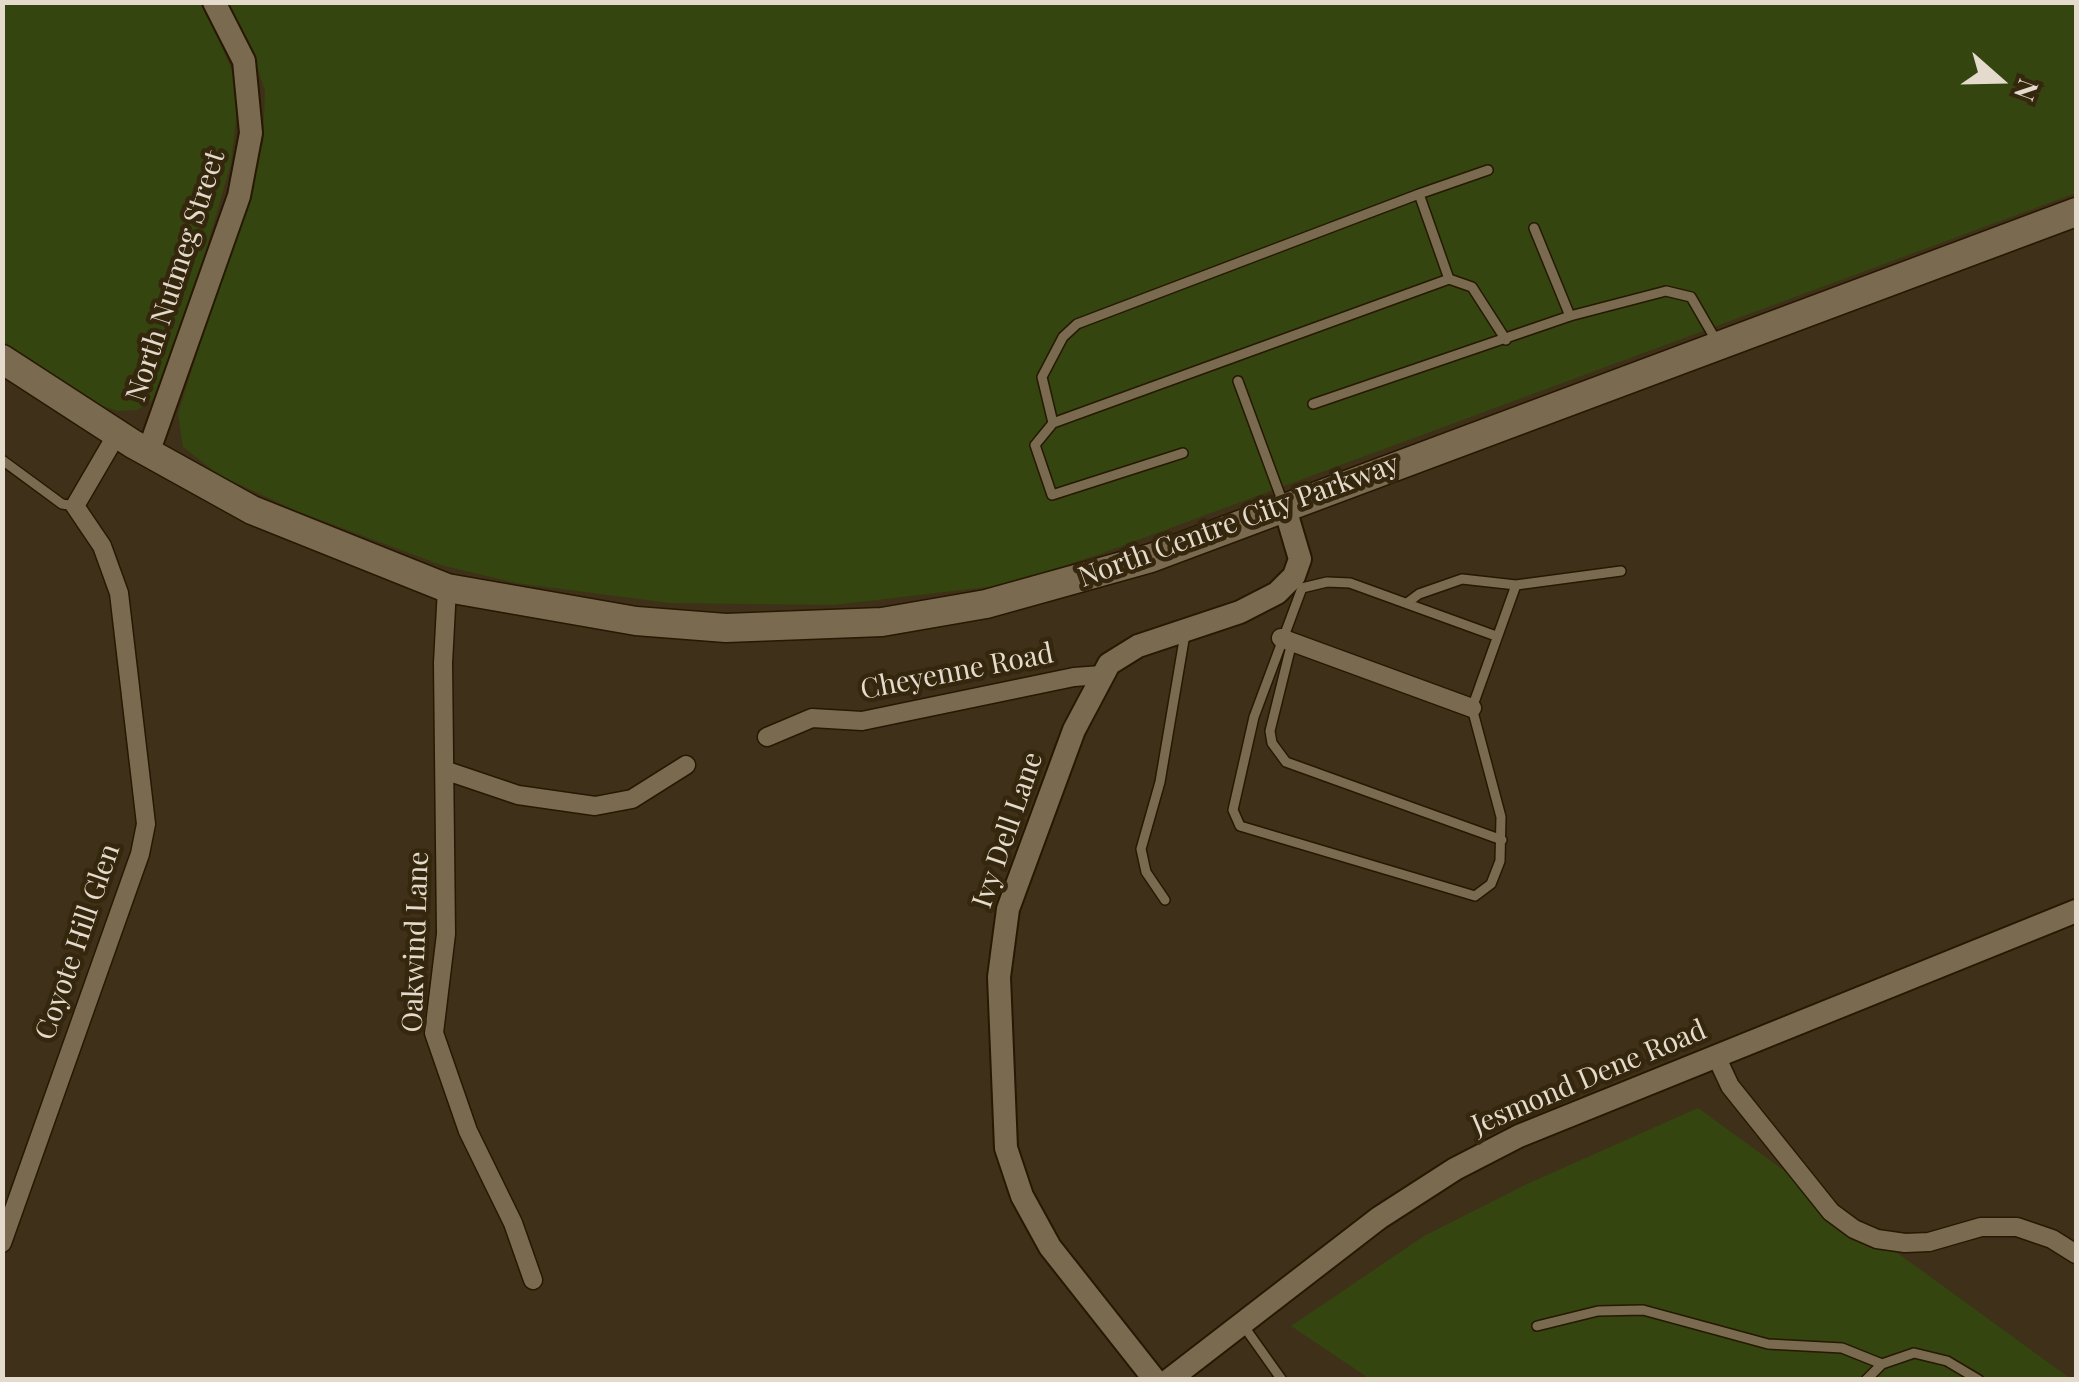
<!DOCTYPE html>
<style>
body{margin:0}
#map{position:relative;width:2079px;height:1382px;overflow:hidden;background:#3f3119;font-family:"Playfair Display",serif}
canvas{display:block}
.frame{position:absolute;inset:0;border:5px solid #e4dbcc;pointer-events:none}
.north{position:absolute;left:1949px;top:30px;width:100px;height:100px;-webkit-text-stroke:8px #35270e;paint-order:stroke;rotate:110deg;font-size:28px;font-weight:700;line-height:40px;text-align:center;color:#e4dbcc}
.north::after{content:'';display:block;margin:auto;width:35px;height:45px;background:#e4dbcc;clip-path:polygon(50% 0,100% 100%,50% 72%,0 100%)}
</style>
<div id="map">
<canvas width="2079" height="1382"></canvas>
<div class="frame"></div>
<div class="north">N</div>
</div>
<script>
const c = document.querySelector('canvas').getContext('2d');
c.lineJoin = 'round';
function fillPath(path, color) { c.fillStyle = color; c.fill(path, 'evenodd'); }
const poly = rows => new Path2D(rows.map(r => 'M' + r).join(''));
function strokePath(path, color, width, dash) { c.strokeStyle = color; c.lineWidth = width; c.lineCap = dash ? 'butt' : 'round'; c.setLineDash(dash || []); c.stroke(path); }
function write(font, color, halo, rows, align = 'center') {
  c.font = font + ' "Playfair Display",serif'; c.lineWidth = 9; c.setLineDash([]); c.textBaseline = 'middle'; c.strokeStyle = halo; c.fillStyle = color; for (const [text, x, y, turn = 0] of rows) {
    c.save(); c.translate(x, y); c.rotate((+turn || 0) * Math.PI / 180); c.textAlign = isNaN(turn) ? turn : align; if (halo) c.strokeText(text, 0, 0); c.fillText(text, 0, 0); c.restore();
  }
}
const green = poly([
 [2,3,202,3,233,72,237,111,231,163,194,292,152,401,137,410,118,411,102,406,3,341],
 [225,3,2076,3,2076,193,1103,553,1005,585,833,605,669,603,516,583,441,565,297,511,219,475,183,447,178,414,263,142,265,91,249,42],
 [1698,1108,2071,1379,1370,1379,1291,1326,1424,1236,1527,1184]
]);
const service = poly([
 [1488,170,1419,194,1449,279,1472,287,1506,340],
 [1419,194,1077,324,1063,337,1042,377,1053,423,1449,279],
 [1534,228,1570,316],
 [1238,381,1283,503],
 [1313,404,1570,316,1666,291,1691,297,1717,342],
 [1053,423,1035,445,1052,495,1183,453],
 [2,460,62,504,75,506],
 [1407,603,1419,594,1462,579,1516,585,1621,571],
 [1496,636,1350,583,1327,582,1302,588,1254,717,1233,810,1240,826,1475,896,1491,884,1500,861,1501,817,1472,708,1516,585],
 [1292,642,1270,731,1272,743,1286,762,1502,840],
 [1165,900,1146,872,1141,849,1160,782,1185,634],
 [1243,1325,1282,1380],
 [1537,1326,1598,1311,1643,1310,1768,1344,1842,1348,1882,1364,1914,1353,1947,1361,1979,1380],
 [1866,1380,1882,1364]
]);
const minor = poly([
 [447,588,443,663,446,934,434,1033,468,1131,513,1223,533,1280],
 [1281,638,1472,708],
 [767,737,812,718,862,721,1074,677,1102,675],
 [447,771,518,795,595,806,632,799,686,765],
 [1716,1056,1730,1086,1831,1212,1854,1229,1877,1239,1905,1243,1929,1242,1981,1227,2017,1227,2052,1239,2076,1254],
 [2,1243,140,854,146,824,119,593,102,546,75,506,117,434]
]);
const tertiary = poly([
 [148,453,239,196,251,133,244,61,214,2],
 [1155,1380,1050,1247,1022,1196,1006,1148,999,977,1008,909,1074,730,1109,664,1138,646,1240,612,1277,593,1294,576,1300,559,1284,505],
 [1169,1380,1379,1218,1455,1169,1519,1136,2076,911]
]);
const secondary = poly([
 [2,359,133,444,252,510,447,588,636,621,726,628,882,622,986,604,1151,558,2076,212]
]);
const streetNames = [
 ["North Nutmeg Street",176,276,-72],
 ["North Centre City Parkway",1239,521,-20],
 ["Cheyenne Road",957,672,-11],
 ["Ivy Dell Lane",1008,830,-71],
 ["Coyote Hill Glen",78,942,-71],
 ["Oakwind Lane",416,942,-88],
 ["Jesmond Dene Road",1589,1078,-23]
];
fillPath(green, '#34450f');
strokePath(service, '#261802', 12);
strokePath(minor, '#261802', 21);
strokePath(tertiary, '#261802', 26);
strokePath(secondary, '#261802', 31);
strokePath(service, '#7a6a50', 9);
strokePath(minor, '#7a6a50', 18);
strokePath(tertiary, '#7a6a50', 22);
strokePath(secondary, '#7a6a50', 28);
write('28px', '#e4dbcc', '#35270e', streetNames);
</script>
